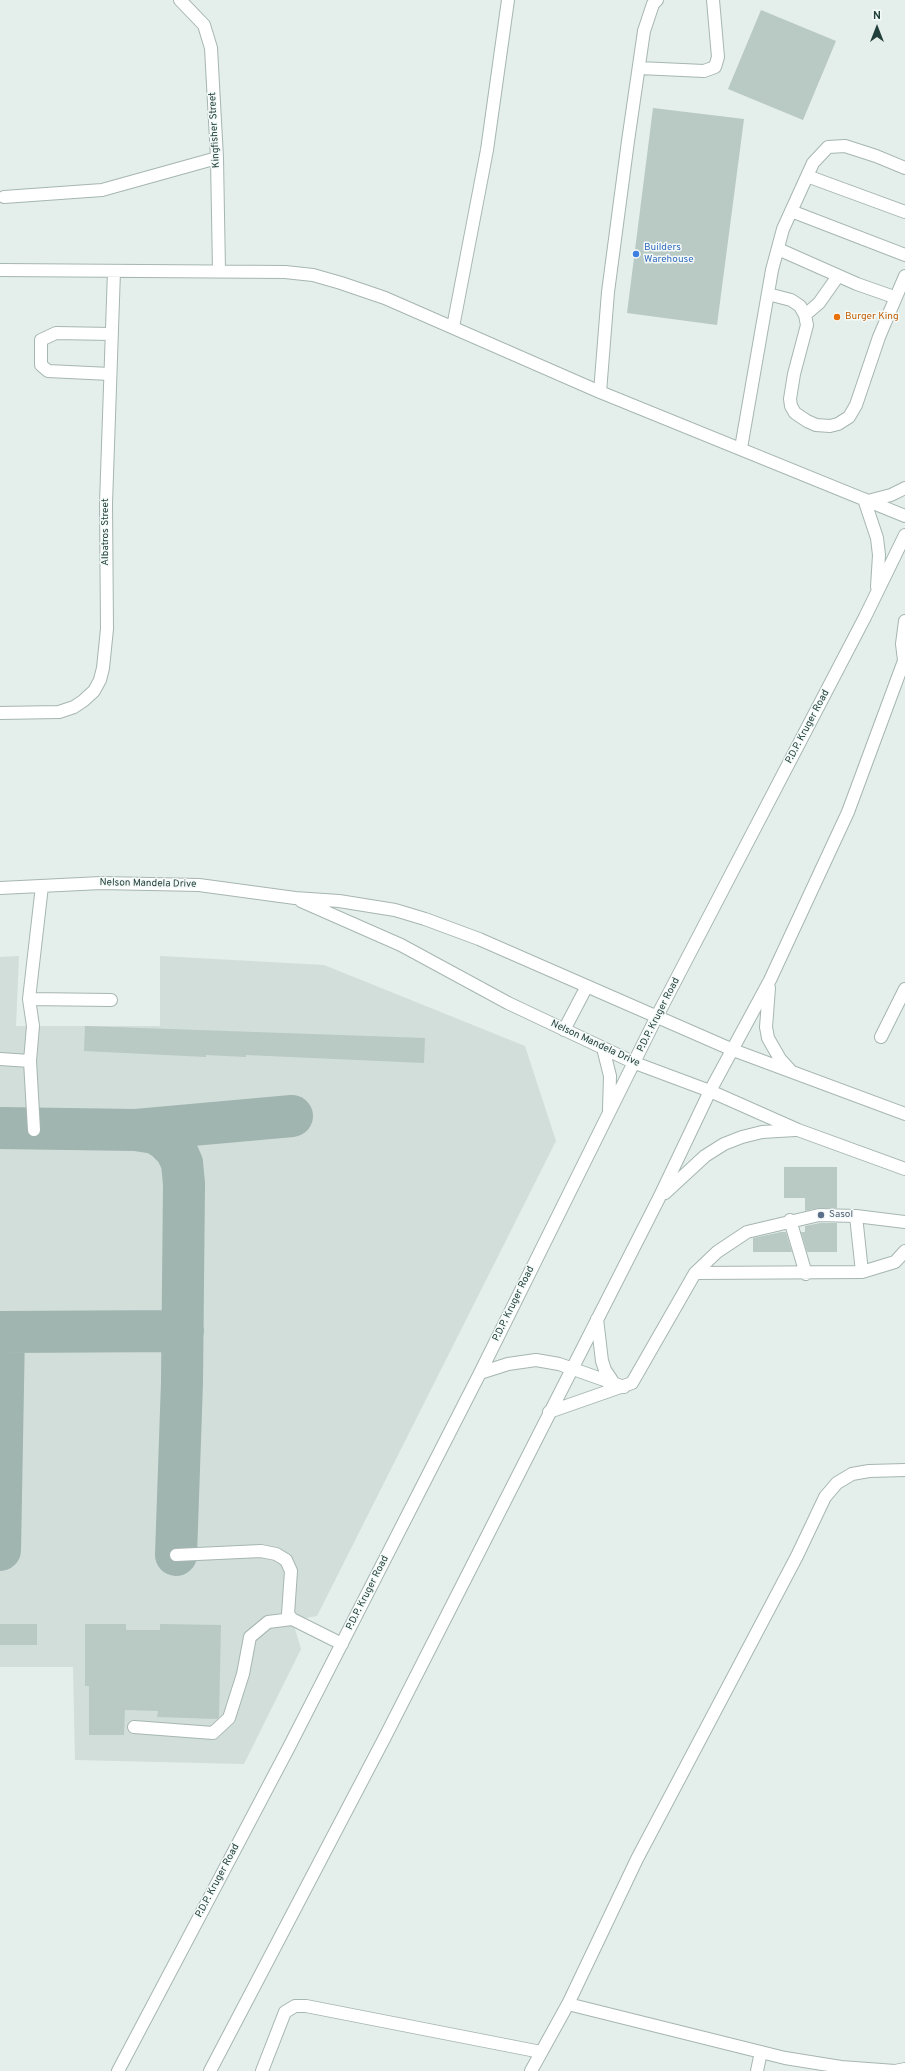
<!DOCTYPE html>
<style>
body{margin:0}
#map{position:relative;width:905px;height:2071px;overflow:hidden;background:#e4eeea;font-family:Overpass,sans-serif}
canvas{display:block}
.north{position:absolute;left:857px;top:8px;width:40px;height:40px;-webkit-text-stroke:3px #f4faf8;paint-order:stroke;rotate:0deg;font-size:11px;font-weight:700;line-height:16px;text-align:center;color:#22403b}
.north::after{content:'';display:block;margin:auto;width:14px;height:18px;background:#22403b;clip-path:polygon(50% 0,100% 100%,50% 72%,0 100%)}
</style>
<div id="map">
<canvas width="905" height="2071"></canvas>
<div class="north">N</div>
</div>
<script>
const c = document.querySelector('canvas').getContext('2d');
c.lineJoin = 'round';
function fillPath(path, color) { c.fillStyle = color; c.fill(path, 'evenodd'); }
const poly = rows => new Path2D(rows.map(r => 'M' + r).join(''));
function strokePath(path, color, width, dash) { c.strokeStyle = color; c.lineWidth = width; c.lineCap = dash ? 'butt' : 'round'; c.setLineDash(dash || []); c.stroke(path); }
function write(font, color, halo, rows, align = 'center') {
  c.font = font + ' Overpass,sans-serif'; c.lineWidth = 3; c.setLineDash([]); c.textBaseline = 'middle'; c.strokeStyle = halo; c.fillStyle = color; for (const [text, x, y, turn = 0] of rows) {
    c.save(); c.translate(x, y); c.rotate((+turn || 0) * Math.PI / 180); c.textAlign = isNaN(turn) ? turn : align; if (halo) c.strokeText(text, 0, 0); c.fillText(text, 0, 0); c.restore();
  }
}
const built = poly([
 [19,956,16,1026,160,1026,160,956,324,965,525,1046,556,1141,317,1616,301,1619,295,1629,301,1649,244,1764,75,1760,73,1667,0,1667,0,957]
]);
const taxiway = poly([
 [0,1128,136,1130,155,1133,165,1139,176,1150,182,1163,184,1184,182,1382,176,1555],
 [136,1130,292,1116],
 [0,1332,183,1331],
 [0,1550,4,1332]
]);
const building = poly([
 [761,10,836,41,803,120,728,89],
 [653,108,744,119,717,325,627,313],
 [85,1026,425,1038,424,1063,246,1055,246,1057,206,1055,206,1057,84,1051],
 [784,1167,837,1167,837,1208,819,1208,805,1211,805,1198,784,1198],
 [820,1223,837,1223,837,1252,807,1252,801,1232,805,1232,805,1226],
 [781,1232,786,1232,792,1252,753,1252,753,1238],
 [0,1624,37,1624,37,1645,0,1645],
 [85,1624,126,1624,126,1630,160,1630,160,1624,221,1625,219,1717,217,1719,157,1717,158,1711,125,1710,124,1735,89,1735,89,1686,85,1686]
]);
const minor = poly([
 [180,0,204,25,211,48,217,158,219,271],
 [639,68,704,71,715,67,718,57,713,0],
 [807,176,905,212],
 [4,197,102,190,217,158],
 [791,211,905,255],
 [778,249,857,284,894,297],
 [0,270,285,272,313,275,341,283,385,298,600,392,905,516],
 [768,294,791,300,800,306,805,315,807,325,794,374,790,399,791,406,795,413,807,421,816,425,830,426,838,424,849,417,856,405,879,337,905,276],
 [805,315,819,303,838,276],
 [453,327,487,150,508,0],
 [110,374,48,371,41,365,41,340,56,333,112,334],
 [600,392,608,292,628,141,644,31,653,4,657,0],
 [741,448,772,270,783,229,813,163,828,147,845,146,876,156,905,168],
 [864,499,877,538,879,555,877,587],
 [868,501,891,495,905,488],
 [904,660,902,644,905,621],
 [0,713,59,712,74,707,83,701,94,691,100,680,103,668,107,629,106,503,114,271],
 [0,888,101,883,199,885,295,898,339,901,395,910,425,919,479,939,733,1050,905,1114],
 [301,901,401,945,508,1003,635,1063,710,1091,798,1130,905,1169],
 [769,988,766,1027,768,1038,780,1059,790,1070],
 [29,999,111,1000],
 [564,1030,587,986],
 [881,1037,905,989],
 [603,1048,610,1076,609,1110],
 [0,1059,30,1061],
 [34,1130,30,1061,33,1026,29,999,42,886],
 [665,1193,705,1156,724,1144,742,1137,762,1132,795,1130],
 [856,1216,862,1272],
 [790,1220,806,1274],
 [695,1273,862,1272,895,1262,905,1251],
 [597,1319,602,1361,605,1370,615,1385],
 [480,1373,508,1364,536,1360,559,1364,624,1387],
 [549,1412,632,1383,695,1273,717,1252,747,1232,819,1215,856,1216,905,1222],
 [176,1555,261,1551,276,1554,286,1560,291,1571,288,1614,292,1619,342,1644],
 [134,1727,213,1733,229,1718,243,1674,250,1637,268,1622,292,1619],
 [568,2004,637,1859,797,1556,825,1497,837,1483,852,1474,869,1471,905,1470],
 [118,2071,289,1747,480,1373,656,1018,865,617,905,535],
 [210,2071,385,1737,659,1198,710,1091,770,980,848,812,905,658],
 [262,2071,285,2012,295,2006,306,2006,541,2052],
 [531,2071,568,2004,785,2058,841,2067,895,2071,905,2069],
 [757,2071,761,2052]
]);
const markers = [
 [636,254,4,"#3f7fe0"],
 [837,317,4,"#e8710a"],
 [821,1215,4,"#5c6f8a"]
];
const streetNames = [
 ["Kingfisher Street",215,130,-93],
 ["Albatros Street",106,532,-90],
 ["P.D.P. Kruger Road",808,727,-62],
 ["Nelson Mandela Drive",148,884,1],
 ["P.D.P. Kruger Road",659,1015,-63],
 ["Nelson Mandela Drive",595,1044,25],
 ["P.D.P. Kruger Road",514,1304,-64],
 ["P.D.P. Kruger Road",368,1593,-63],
 ["P.D.P. Kruger Road",218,1881,-62]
];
const shopNames = [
 ["Builders",644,248],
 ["Warehouse",644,260]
];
const foodNames = [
 ["Burger King",845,317]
];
const serviceNames = [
 ["Sasol",829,1215]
];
fillPath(built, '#d2ded9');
strokePath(taxiway, '#a0b4b0', 42);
fillPath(building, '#b9c9c4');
strokePath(minor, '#a6b6b2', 14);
strokePath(minor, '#fff', 12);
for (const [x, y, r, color] of markers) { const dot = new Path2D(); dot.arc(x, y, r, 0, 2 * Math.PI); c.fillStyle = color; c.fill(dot); strokePath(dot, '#f4faf8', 1.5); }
write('10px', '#22403b', '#f4faf8', streetNames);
write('10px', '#366cbe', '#f4faf8', shopNames, 'left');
write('10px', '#c56008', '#f4faf8', foodNames, 'left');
write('10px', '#4e5e75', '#f4faf8', serviceNames, 'left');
</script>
